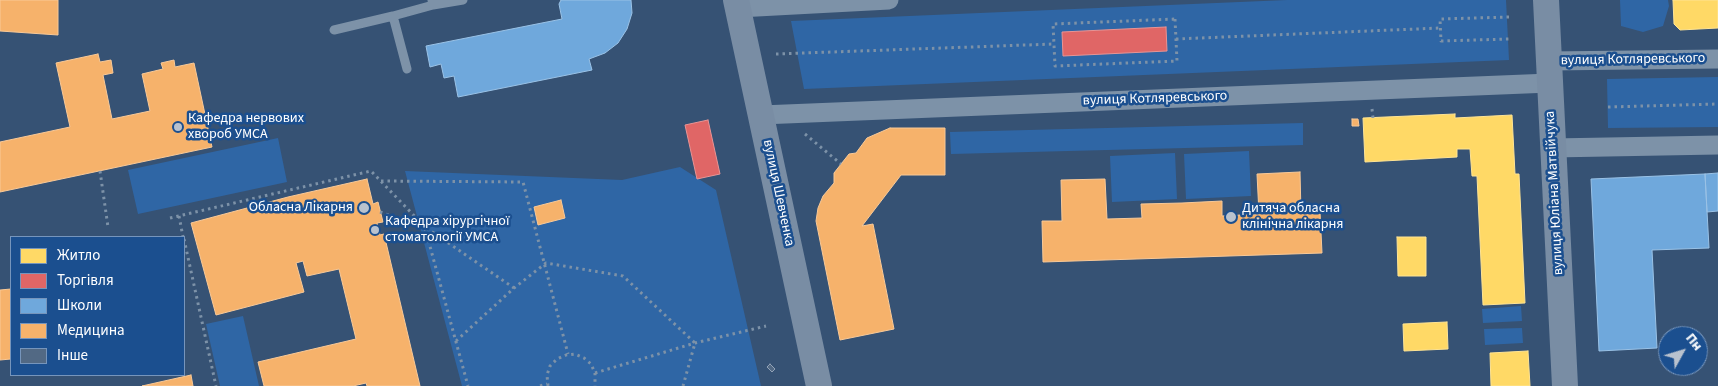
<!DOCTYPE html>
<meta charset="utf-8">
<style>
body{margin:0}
#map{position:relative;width:1718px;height:386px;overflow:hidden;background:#365274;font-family:"Source Sans 3",sans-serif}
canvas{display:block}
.legend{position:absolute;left:10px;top:236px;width:175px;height:140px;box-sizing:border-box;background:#1b4f8f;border:1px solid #7695bc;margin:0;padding:6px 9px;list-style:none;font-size:15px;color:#fff}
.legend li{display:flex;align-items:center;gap:10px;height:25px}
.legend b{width:25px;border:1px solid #7695bc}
.north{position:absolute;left:1658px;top:326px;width:50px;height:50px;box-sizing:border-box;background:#1b4f8f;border:1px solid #7695bc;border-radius:50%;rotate:51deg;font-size:14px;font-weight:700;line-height:20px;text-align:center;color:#fff}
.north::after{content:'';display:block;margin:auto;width:18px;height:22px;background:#b9c2ce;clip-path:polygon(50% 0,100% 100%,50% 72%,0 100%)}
</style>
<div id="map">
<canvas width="1718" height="386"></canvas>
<ul class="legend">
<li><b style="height:14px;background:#ffd966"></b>Житло</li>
<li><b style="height:14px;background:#e06666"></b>Торгівля</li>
<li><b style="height:14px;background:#6fa8dc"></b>Школи</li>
<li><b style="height:14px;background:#f6b26b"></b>Медицина</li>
<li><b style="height:14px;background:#526984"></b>Інше</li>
</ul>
<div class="north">Пн</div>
</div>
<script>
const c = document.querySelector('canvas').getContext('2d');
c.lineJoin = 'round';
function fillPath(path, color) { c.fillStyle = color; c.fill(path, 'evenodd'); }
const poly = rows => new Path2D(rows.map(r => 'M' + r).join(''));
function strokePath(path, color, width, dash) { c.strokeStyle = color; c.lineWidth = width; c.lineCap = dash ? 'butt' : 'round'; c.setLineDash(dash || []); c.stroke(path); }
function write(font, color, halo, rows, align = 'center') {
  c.font = font + ' "Source Sans 3",sans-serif'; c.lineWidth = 5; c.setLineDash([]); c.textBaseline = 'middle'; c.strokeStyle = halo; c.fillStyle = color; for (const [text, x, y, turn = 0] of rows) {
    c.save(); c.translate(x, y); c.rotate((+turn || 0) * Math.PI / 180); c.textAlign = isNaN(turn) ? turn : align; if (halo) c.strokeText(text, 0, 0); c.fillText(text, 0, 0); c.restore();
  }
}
const green = poly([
 [1287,0,1506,0,1509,60,804,89,791,21],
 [1620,0,1668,0,1669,6,1663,26,1643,32,1621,26],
 [1718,77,1718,127,1608,128,1607,79],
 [1303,123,1303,145,951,154,950,132],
 [278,138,287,182,138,214,128,170],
 [1249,151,1251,196,1186,199,1184,154],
 [1175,153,1177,199,1112,202,1110,156],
 [680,167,716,190,761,386,462,386,405,171,622,180],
 [1521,306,1522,321,1483,323,1482,309],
 [243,316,259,386,220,386,206,324],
 [1522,328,1523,343,1485,345,1484,329]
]);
const homes = poly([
 [1673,0,1718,0,1718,28,1680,30,1674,24,1673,0],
 [1455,114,1455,118,1512,115,1515,174,1519,174,1525,303,1483,305,1477,176,1472,176,1470,149,1457,149,1457,157,1365,162,1363,118,1455,114],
 [1397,237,1426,237,1426,276,1398,276,1397,237],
 [1447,322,1448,349,1404,351,1403,324,1447,322],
 [1528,351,1530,386,1491,386,1490,353,1528,351]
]);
const shops = poly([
 [1166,27,1167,51,1063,56,1062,32,1166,27],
 [708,120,720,174,697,179,685,125,708,120]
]);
const schools = poly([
 [561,0,631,0,632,13,627,29,618,43,605,53,589,59,592,70,458,97,454,76,444,78,441,64,430,67,426,46,562,19,559,4,561,0],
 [1718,173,1718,211,1707,212,1705,174,1718,173],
 [1705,174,1709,248,1652,250,1657,348,1599,351,1591,179,1705,174]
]);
const health = poly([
 [0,0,58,0,58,35,0,31,0,0],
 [98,54,100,62,111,60,113,73,103,75,112,119,150,111,142,74,163,69,161,63,174,60,175,67,194,63,212,147,0,192,0,142,70,127,56,63,98,54],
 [1352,119,1358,119,1359,126,1352,126,1352,119],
 [890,128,945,128,945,175,901,175,862,226,873,224,894,329,840,340,816,221,818,208,823,196,834,183,834,173,849,154,856,153,867,138,890,128],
 [1300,172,1301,213,1320,212,1322,253,1043,262,1042,221,1062,221,1061,180,1105,179,1107,219,1142,218,1141,204,1182,203,1222,201,1222,216,1259,214,1257,174,1300,172],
 [367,179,373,204,378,202,383,222,377,223,380,235,384,234,420,386,367,386,366,383,353,386,264,386,258,362,356,339,339,269,307,276,303,261,296,263,304,292,216,315,191,223,288,197,367,179],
 [561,200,565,218,538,225,534,207,561,200],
 [11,289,11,359,0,360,0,290,11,289],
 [191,375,193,386,142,386,191,375]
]);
const building = poly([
 [770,364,775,369,772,372,767,367,770,364]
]);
const path = poly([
 [1509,17,1440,19,1441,41,1510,39],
 [1175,19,1177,61,1055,66,1053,24,1175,19],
 [1176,39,1440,28],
 [776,54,1054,44],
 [1608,107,1718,104],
 [1372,109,1373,118],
 [805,134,841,164],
 [100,171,108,227],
 [381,181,523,182,568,354],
 [380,212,425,227],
 [179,216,183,237],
 [170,218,371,171,425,227,514,288],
 [425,228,468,386],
 [184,239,216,386],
 [456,341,514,288,546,263,623,276,695,343,683,386],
 [595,373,695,343,766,326],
 [540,386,547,384],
 [548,386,547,375,550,366,557,359,566,355,575,354,584,358,591,364,595,373,595,386]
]);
const lane = poly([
 [433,5,463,0],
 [334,30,393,16],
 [407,69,393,16,433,5,432,0]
]);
const street = poly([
 [738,8,889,0],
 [1549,61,1718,59],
 [761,115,1550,83],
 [1552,148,1718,145]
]);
const secondary = poly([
 [736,0,819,386],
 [1546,0,1565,386]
]);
const markers = [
 [178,127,5,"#b9c2ce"],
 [364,208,6,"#b9c2ce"],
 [1231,217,6,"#b9c2ce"],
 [375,230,5,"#b9c2ce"]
];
const streetNames = [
 ["вулиця Котляревського",1633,60,-1],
 ["вулиця Котляревського",1155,99,-2],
 ["вулиця Шевченка",778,193,78],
 ["вулиця Юліана Матвійчука",1555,193,-93]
];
const poiNames = [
 ["Кафедра нервових",188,119],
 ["хвороб УМСА",188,135],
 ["Обласна Лікарня",353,208,"right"],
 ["Дитяча обласна",1242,209],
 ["клінічна лікарня",1242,225],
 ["Кафедра хірургічної",385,222],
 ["стоматології УМСА",385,238]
];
fillPath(green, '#2f66a5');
fillPath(homes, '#ffd966');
strokePath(homes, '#ffe494', 1);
fillPath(shops, '#e06666');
strokePath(shops, '#e99494', 1);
fillPath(schools, '#6fa8dc');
strokePath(schools, '#9ac2e6', 1);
fillPath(health, '#f6b26b');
strokePath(health, '#f9c997', 1);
fillPath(building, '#526984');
strokePath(building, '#92a2b6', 1);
strokePath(path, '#7d92a8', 3, [2.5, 4]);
strokePath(lane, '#7d92a8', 9);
strokePath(street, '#7d92a8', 19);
strokePath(secondary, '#798da4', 26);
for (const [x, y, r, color] of markers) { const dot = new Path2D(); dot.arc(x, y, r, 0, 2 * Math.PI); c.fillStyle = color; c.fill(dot); strokePath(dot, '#1b4f8f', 2); }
write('14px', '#fff', '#1b4f8f', streetNames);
write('14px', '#fff', '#1b4f8f', poiNames, 'left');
</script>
